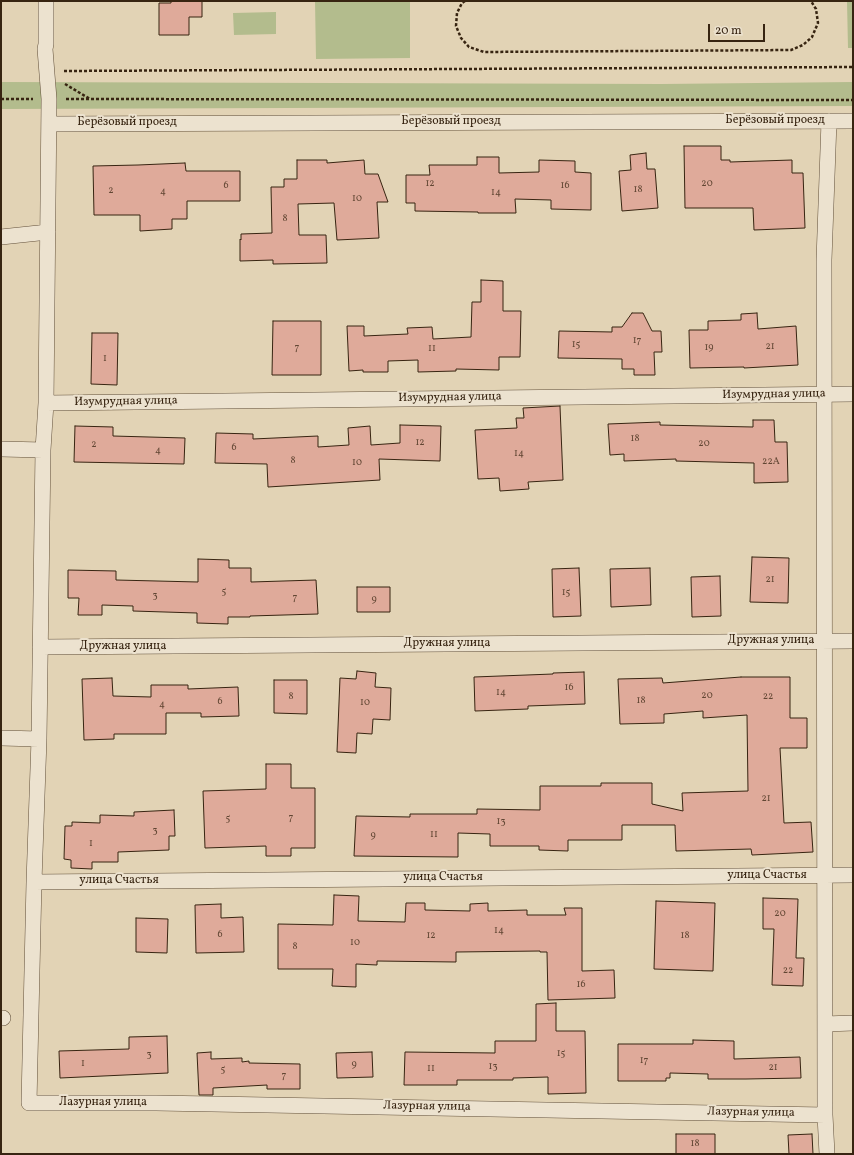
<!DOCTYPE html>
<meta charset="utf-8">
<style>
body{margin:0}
#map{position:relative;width:854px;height:1155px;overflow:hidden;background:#e2d3b5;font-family:Vollkorn,serif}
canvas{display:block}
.frame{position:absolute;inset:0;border:2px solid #372411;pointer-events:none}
.scale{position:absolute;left:708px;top:24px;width:57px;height:18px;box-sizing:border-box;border:2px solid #372411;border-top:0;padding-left:5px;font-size:12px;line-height:14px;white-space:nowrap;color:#372411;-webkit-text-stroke:3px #ece2cf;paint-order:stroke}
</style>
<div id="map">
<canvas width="854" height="1155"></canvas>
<div class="frame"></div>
<div class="scale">20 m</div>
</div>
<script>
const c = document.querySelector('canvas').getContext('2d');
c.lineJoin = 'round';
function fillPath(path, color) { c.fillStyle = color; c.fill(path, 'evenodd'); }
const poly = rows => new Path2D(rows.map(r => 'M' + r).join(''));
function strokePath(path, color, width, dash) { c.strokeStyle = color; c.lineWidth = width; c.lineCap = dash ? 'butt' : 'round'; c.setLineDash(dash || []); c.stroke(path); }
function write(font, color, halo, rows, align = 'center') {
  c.font = font + ' Vollkorn,serif'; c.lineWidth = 4; c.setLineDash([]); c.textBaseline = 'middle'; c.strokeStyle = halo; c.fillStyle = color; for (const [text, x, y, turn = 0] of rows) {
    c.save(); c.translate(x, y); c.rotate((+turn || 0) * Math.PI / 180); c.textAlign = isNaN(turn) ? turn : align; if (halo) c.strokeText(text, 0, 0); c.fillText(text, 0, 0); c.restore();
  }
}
const green = poly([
 [315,1,410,1,410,58,316,59],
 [847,1,853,1,853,48,848,48],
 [276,12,276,34,234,35,233,13],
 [1,82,662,84,853,82,853,106,1,109]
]);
const building = poly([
 [171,1,202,1,202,17,189,17,189,35,159,35,159,3,171,3,171,1],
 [684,146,721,146,721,160,730,160,730,162,792,160,792,173,803,173,805,228,754,230,753,208,685,208,684,146],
 [646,153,647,169,655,169,658,208,622,211,619,171,631,170,630,155,646,153],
 [477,157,499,157,499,173,539,172,539,160,575,161,575,172,591,173,591,210,551,209,551,200,515,199,516,213,478,213,478,212,415,211,415,203,406,203,406,175,430,175,429,165,477,165,477,157],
 [297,160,327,160,327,163,364,160,365,174,378,174,388,202,377,202,379,238,337,240,334,203,298,204,299,235,326,235,327,263,273,264,273,260,240,261,240,239,241,240,241,234,272,233,271,187,284,187,284,179,297,179,297,160],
 [185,163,186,171,240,171,240,201,187,201,187,219,172,219,172,229,140,231,140,215,94,215,93,166,138,165,185,163],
 [481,280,503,281,503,311,521,311,520,357,499,357,499,370,456,369,456,371,418,372,418,360,388,361,388,372,363,372,363,370,349,371,347,326,364,326,364,336,408,334,407,328,432,327,433,339,471,337,472,302,481,302,481,280],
 [632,313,643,313,652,331,661,331,662,352,654,352,655,375,634,375,634,369,622,369,622,359,558,358,559,331,612,332,612,327,622,327,632,313],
 [757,313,758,329,796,326,798,365,744,368,744,367,690,368,689,330,708,330,708,321,741,320,741,314,757,313],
 [273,321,321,321,321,375,272,375,273,321],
 [92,333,118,333,117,385,91,384,92,333],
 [560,406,563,480,528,482,529,489,500,491,499,478,478,479,475,430,517,428,516,418,524,418,523,408,560,406],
 [753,420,774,420,775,442,787,442,788,482,754,483,754,463,676,461,676,459,624,461,624,454,610,455,608,424,660,422,660,425,753,427,753,420],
 [400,425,441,426,440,461,379,459,380,480,268,487,267,464,215,463,216,433,253,434,253,439,318,436,318,447,349,445,348,428,370,426,371,445,400,443,400,425],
 [75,426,113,427,113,436,185,438,184,464,74,462,75,426],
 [752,557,789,558,788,603,750,602,752,557],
 [198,559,229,560,229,568,251,568,251,582,316,580,318,614,250,616,250,617,228,617,228,624,197,623,197,613,133,611,133,606,102,605,102,615,78,615,79,598,68,598,68,570,116,571,116,580,198,582,198,559],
 [579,568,581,616,553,617,552,569,579,568],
 [650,568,651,605,611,607,610,569,650,568],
 [720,576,721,616,692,617,691,577,720,576],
 [357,587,390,587,390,612,357,612,357,587],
 [357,671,376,673,375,687,391,688,390,720,373,719,372,734,357,733,356,753,337,752,340,678,356,679,357,671],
 [584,672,585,704,528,706,528,709,475,711,474,677,553,674,553,673,584,672],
 [741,677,790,677,790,718,807,718,807,748,780,748,784,823,811,822,813,852,752,855,751,849,676,851,675,825,622,825,622,840,568,840,568,851,539,850,539,846,490,846,490,834,458,833,458,857,354,856,356,816,410,817,410,814,477,814,477,809,540,810,540,786,601,786,601,783,652,783,652,804,683,811,682,793,748,791,747,715,703,718,703,711,664,714,664,723,620,724,618,679,662,678,663,683,741,677],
 [112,678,113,696,151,697,151,685,188,685,188,689,238,687,239,716,201,717,201,713,166,713,166,734,114,734,114,739,84,740,82,679,112,678],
 [274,680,307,680,307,714,274,713,274,680],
 [266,764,291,764,291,788,315,788,315,848,291,848,291,856,266,856,266,846,205,848,203,791,266,789,266,764],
 [174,810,175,836,169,836,169,850,118,852,118,862,92,862,92,869,71,868,71,860,64,859,65,826,72,826,72,822,100,823,100,815,134,816,134,812,174,810],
 [334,895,359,896,358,921,405,922,406,903,425,903,425,910,470,911,470,904,488,903,488,911,527,910,527,915,566,915,564,908,582,908,582,971,614,970,615,998,548,1000,547,952,540,952,540,951,456,952,456,962,377,961,377,965,356,964,356,987,332,986,333,969,278,969,278,924,333,925,334,895],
 [763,898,798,899,796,958,804,958,803,986,772,985,774,929,763,929,763,898],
 [656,901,715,903,713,971,654,969,656,901],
 [221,904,221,918,243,917,244,952,196,953,195,905,221,904],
 [136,918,168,919,167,953,136,952,136,918],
 [556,1003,556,1031,585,1031,586,1093,548,1094,548,1077,513,1078,513,1080,457,1080,457,1085,404,1085,405,1052,495,1053,495,1041,536,1041,536,1004,556,1003],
 [167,1036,168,1073,60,1078,59,1051,129,1049,129,1037,167,1036],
 [693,1040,734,1041,734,1059,800,1057,801,1078,746,1079,708,1079,708,1074,670,1073,670,1078,666,1078,666,1081,618,1081,618,1044,693,1044,693,1040],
 [211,1052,211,1059,242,1058,242,1062,249,1061,249,1063,300,1064,300,1089,267,1089,267,1085,213,1088,213,1095,199,1095,197,1053,211,1052],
 [372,1052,373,1077,337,1078,336,1053,372,1052],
 [676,1134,715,1134,715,1154,676,1154,676,1134],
 [812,1134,813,1154,789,1154,788,1135,812,1134]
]);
const path = poly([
 [465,1,462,3,457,13,456,26,461,38,469,47,484,52,791,50,803,45,812,37,818,23,816,9,811,1],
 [64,71,853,67],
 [65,84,90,99],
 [1,99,33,99],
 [66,99,853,100]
]);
const minor = poly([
 [46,1,46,44,45,49,49,99,46,403,43,450,39,739,34,882,29,1103,156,1103,825,1115],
 [49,124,853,121],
 [1,237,48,232],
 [46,403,853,394],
 [1,449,43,450],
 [40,647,853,641],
 [1,738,39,739],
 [34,882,853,875],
 [1,1018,3,1018],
 [825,1024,853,1023],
 [827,1154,825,1115,824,260,829,121]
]);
const numberNames = [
 ["12",430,184],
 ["20",707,184],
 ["6",226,186],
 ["16",565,186],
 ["18",638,190],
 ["2",111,191],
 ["4",163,192],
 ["14",496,193],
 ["10",357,199],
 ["8",285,219],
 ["17",637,341],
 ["15",576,345],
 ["21",770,347],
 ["7",297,348],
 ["19",709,348],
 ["11",432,349],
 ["1",105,359],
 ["18",635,439],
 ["12",420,443],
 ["20",704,444],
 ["2",94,445],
 ["6",234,448],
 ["4",158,451],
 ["14",519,454],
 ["8",293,461],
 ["22А",771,462],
 ["10",357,463],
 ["21",770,580],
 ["5",224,592],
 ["15",566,593],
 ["3",155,596],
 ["7",295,598],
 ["9",374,600],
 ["16",569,688],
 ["14",501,693],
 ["20",707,696],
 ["8",291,697],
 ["22",768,697],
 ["18",641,701],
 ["6",220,702],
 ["10",365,703],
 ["4",162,705],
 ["21",766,799],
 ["7",291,818],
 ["5",228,819],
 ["13",501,822],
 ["3",155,831],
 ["11",434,835],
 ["9",373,836],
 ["1",91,844],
 ["20",780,914],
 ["14",499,931],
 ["6",220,935],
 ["12",431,936],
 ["18",685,936],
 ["10",355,943],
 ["8",295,947],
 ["22",788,971],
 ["16",581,985],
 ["15",561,1054],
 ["3",149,1055],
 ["17",644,1061],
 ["1",83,1064],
 ["9",354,1065],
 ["13",493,1067],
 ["21",773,1068],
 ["11",431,1069],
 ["5",223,1070],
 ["7",284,1076],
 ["18",695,1144]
];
const streetNames = [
 ["Берёзовый проезд",775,121],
 ["Берёзовый проезд",451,122],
 ["Берёзовый проезд",127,123],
 ["Изумрудная улица",774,395,-1],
 ["Изумрудная улица",450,398,-1],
 ["Изумрудная улица",126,402,-1],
 ["Дружная улица",771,641],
 ["Дружная улица",447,644],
 ["Дружная улица",123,647],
 ["улица Счастья",767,876],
 ["улица Счастья",443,878],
 ["улица Счастья",119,881],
 ["Лазурная улица",103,1103],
 ["Лазурная улица",427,1107,1],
 ["Лазурная улица",751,1113,1]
];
fillPath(green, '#b3bc8d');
fillPath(building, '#dfaa9a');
strokePath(building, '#372411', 1);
strokePath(minor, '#62503a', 16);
strokePath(path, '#372411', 2.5, [3, 2]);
strokePath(minor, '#ece2cf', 15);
write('10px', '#614633', null, numberNames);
write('12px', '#372411', '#ece2cf', streetNames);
</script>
